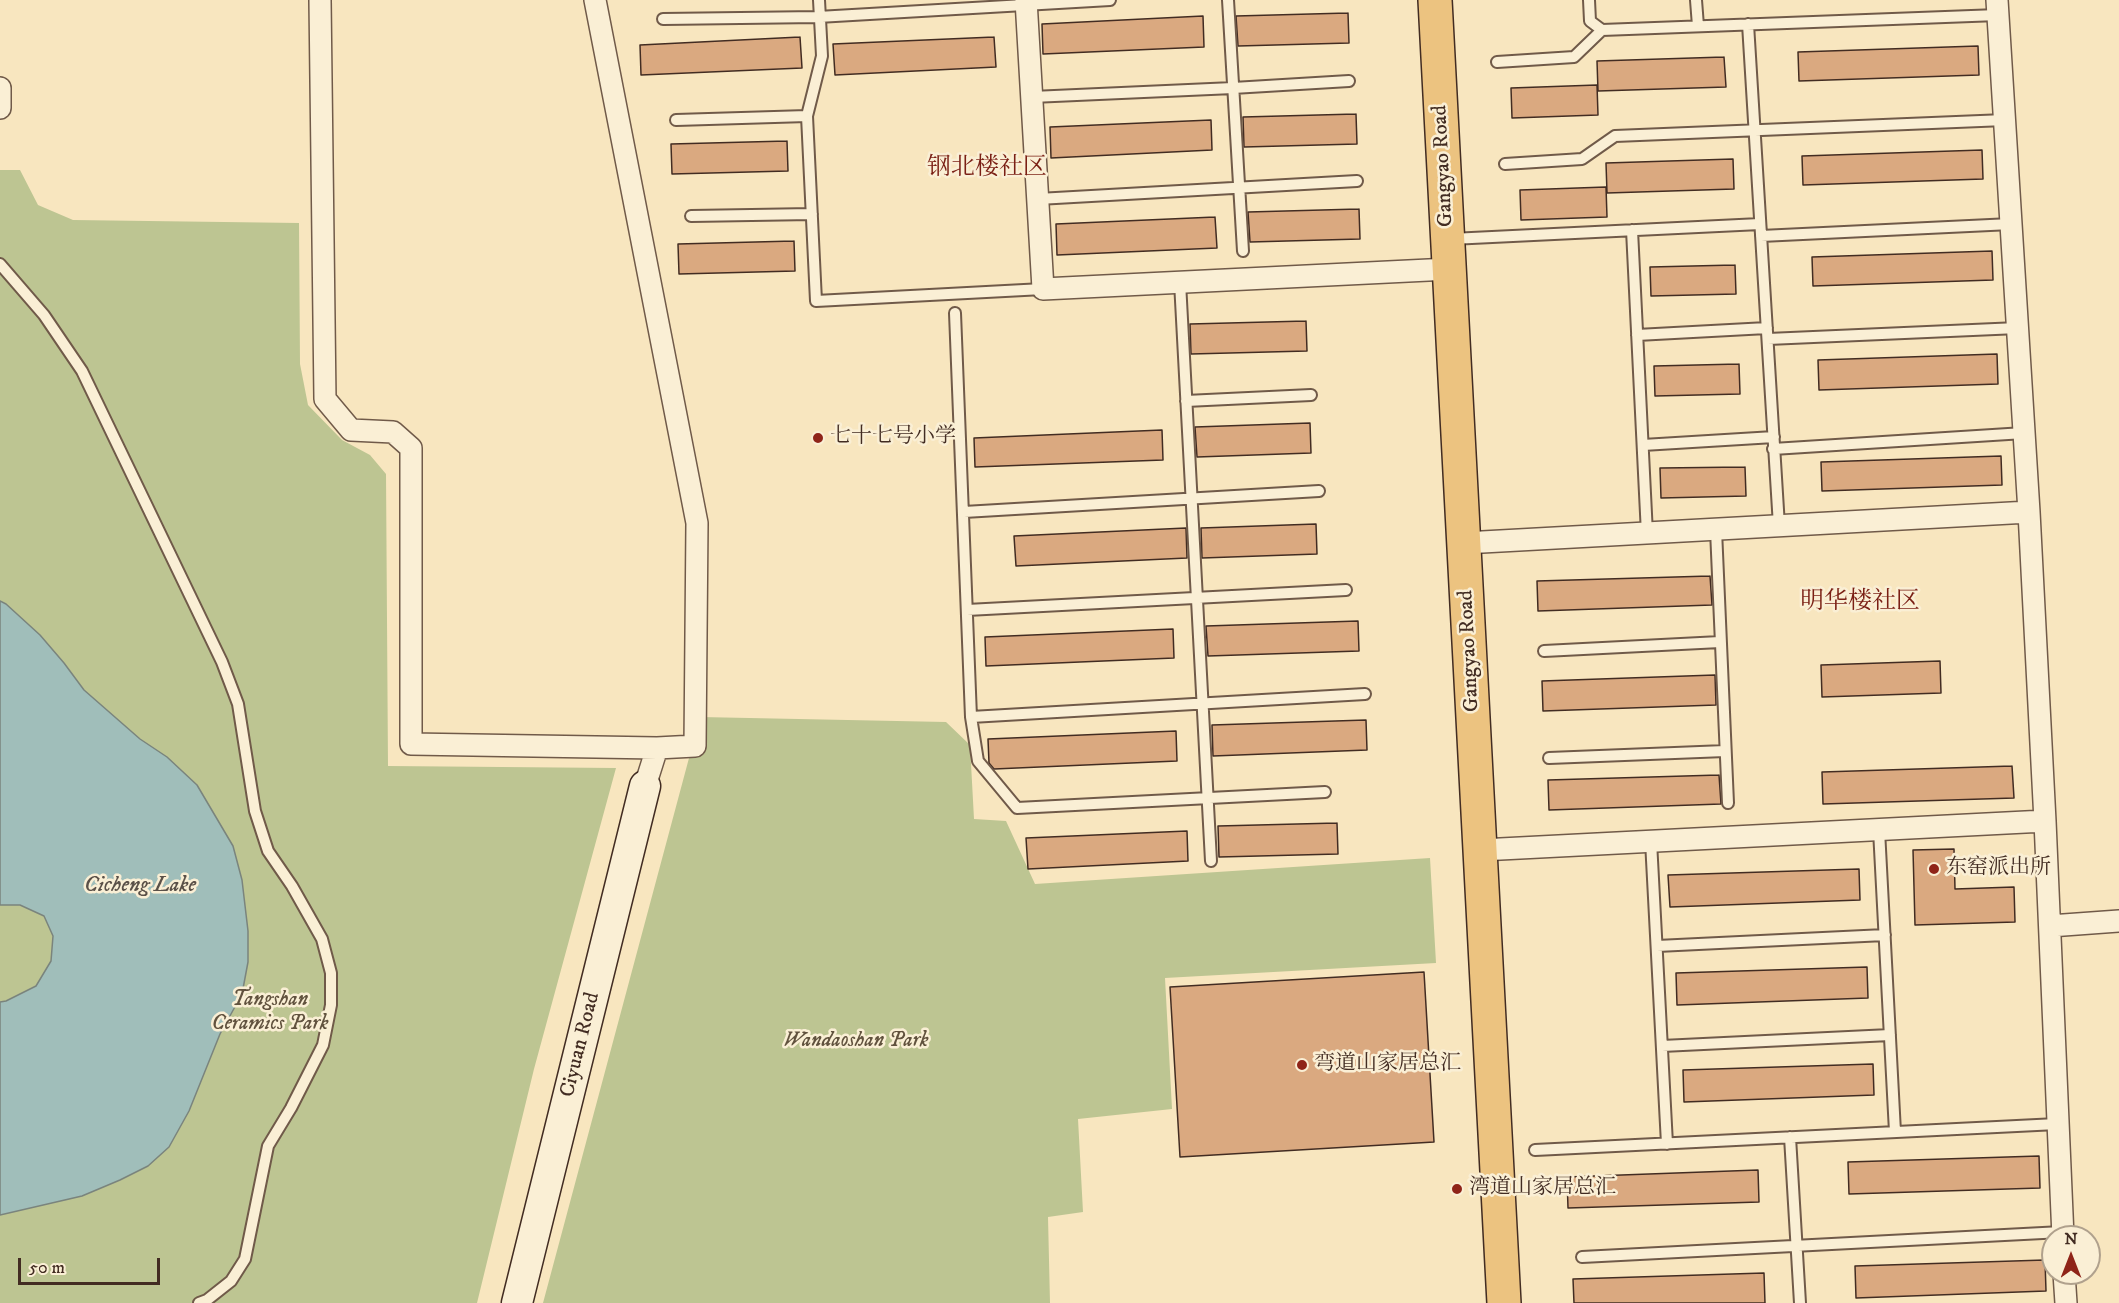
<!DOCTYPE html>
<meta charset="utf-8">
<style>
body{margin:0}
#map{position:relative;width:2119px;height:1303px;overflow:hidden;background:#f8e6bf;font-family:"IM FELL DW Pica",serif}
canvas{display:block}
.north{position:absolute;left:2041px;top:1225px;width:60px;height:60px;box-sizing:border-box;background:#faefd5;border:2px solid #b0a18d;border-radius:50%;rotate:0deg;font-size:16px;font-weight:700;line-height:24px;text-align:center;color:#422c22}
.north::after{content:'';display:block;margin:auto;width:21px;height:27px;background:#8f2418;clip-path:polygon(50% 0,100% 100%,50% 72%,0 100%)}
.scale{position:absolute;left:18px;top:1258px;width:142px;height:27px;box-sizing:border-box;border:3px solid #422c22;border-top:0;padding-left:8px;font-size:18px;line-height:21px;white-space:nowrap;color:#422c22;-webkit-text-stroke:4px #faefd5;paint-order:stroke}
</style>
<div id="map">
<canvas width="2119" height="1303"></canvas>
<div class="north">N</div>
<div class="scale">50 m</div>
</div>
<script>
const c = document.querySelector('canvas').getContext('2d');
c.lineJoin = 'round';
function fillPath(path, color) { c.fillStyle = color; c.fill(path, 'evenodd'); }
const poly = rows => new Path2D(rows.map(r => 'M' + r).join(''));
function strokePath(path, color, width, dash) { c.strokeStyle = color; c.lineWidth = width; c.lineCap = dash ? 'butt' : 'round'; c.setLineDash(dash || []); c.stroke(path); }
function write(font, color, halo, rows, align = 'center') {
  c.font = font + ' "IM FELL DW Pica","Noto Serif SC",serif'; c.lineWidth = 5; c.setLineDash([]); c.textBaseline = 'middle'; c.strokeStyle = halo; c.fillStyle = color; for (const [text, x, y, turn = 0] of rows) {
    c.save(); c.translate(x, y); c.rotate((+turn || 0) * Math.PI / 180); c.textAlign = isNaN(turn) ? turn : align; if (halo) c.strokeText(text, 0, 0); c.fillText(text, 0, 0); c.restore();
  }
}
const green = poly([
 [0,170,20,170,38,205,73,220,299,223,300,364,308,405,342,440,370,455,386,474,388,766,616,768,534,1069,477,1303,0,1303],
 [700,717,946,722,970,745,974,819,1006,821,1035,884,1430,858,1436,963,1165,978,1172,1109,1078,1119,1083,1212,1048,1217,1050,1303,543,1303]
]);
const water = poly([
 [0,601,6,604,40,635,64,663,84,690,140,739,167,757,197,785,233,846,242,880,248,931,248,962,242,994,220,1034,189,1111,169,1147,148,1166,120,1180,82,1196,0,1215,0,1002,6,1001,36,986,51,961,53,936,44,916,20,905,0,905,0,601]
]);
const building = poly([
 [1348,13,1349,43,1238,46,1236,16,1348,13],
 [1203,16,1204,47,1043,54,1042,24,1203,16],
 [800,37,802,68,641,75,640,45,800,37],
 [994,37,996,67,835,75,833,44,994,37],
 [1978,46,1979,75,1799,81,1798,52,1978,46],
 [1724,57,1726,87,1598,91,1597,61,1724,57],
 [1597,85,1598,115,1512,118,1511,88,1597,85],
 [1356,114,1357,144,1244,147,1243,117,1356,114],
 [1211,120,1212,150,1051,158,1050,127,1211,120],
 [787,141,788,171,672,174,671,144,787,141],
 [1982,150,1983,179,1803,185,1802,156,1982,150],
 [1733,159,1734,189,1607,193,1606,163,1733,159],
 [1606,187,1607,217,1521,220,1520,190,1606,187],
 [1359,209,1360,239,1250,242,1248,212,1359,209],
 [1215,217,1217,248,1057,255,1056,224,1215,217],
 [794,241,795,271,679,274,678,244,794,241],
 [1992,251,1993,280,1813,286,1812,257,1992,251],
 [1735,265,1736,294,1651,296,1650,267,1735,265],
 [1306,321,1307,351,1191,354,1190,324,1306,321],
 [1997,354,1998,384,1819,390,1818,360,1997,354],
 [1739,364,1740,394,1655,396,1654,366,1739,364],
 [1310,423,1311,453,1197,457,1195,427,1310,423],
 [1162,430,1163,460,975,467,974,438,1162,430],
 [2001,456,2002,485,1822,491,1821,462,2001,456],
 [1745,467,1746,496,1661,498,1660,468,1745,467],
 [1316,524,1317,554,1202,558,1201,528,1316,524],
 [1186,528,1187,558,1016,566,1014,536,1186,528],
 [1710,576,1712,605,1538,611,1537,581,1710,576],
 [1358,621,1359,651,1208,656,1206,626,1358,621],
 [1173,629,1174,658,986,666,985,637,1173,629],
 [1940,661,1941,693,1822,697,1821,665,1940,661],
 [1715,675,1716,705,1543,711,1542,681,1715,675],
 [1366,720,1367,750,1213,756,1212,725,1366,720],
 [1176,731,1177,761,994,769,989,763,988,739,1176,731],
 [2012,766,2014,798,1823,804,1822,772,2012,766],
 [1719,775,1721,804,1549,810,1548,780,1719,775],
 [1337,823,1338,854,1219,857,1218,826,1337,823],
 [1187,831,1188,861,1028,869,1026,838,1187,831],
 [1954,849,1955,889,2014,887,2015,922,1915,925,1913,850,1954,849],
 [1859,869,1860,900,1670,907,1668,875,1859,869],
 [1867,967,1868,998,1677,1005,1676,973,1867,967],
 [1424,972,1434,1142,1180,1157,1170,987,1424,972],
 [1873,1064,1874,1095,1684,1102,1683,1070,1873,1064],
 [2039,1156,2040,1188,1849,1194,1848,1162,2039,1156],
 [1758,1170,1759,1202,1568,1208,1567,1177,1758,1170],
 [2045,1260,2046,1291,1856,1298,1855,1266,2045,1260],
 [1764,1273,1765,1303,1574,1303,1573,1279,1764,1273]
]);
const lane = poly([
 [819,0,822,56,807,116,816,301,1043,289],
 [1228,0,1243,251],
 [1589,0,1590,21,1602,30],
 [1696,0,1698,26],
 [663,19,818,17,1110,0],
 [1748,24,1779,526],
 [1497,62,1574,57,1602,30,1998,15],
 [1032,97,1233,88,1349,81],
 [676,120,807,116],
 [1505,164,1582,159,1615,136,2005,120],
 [1038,199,1357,181],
 [691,216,812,214],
 [1632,230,1647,534],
 [1761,236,2011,224],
 [1451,239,1760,224],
 [0,264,44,315,82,371,222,662,238,704,255,811,268,851,292,886,322,939,331,973,331,1005,323,1045,291,1108,268,1146,245,1259,231,1281,207,1300,199,1303],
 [1180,282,1211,861],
 [955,313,971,717,978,761,1017,808,1325,792],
 [1637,335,1767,328],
 [1768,339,2018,328],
 [1186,401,1311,395],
 [1643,445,1774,437],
 [1773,449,2024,433],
 [964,512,1319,491],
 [1716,530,1728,803],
 [967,610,1346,590],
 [1544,651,1720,642],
 [971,717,1365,694],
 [1549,758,1725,751],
 [1879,830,1895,1132],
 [1651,841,1667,1144],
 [1657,946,1885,935],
 [1662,1046,1890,1035],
 [1790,1137,1800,1303],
 [1535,1150,2057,1124],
 [1582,1257,2062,1232]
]);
const street = poly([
 [320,0,325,399,351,430,393,432,411,448,411,744,657,748,645,786],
 [595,0,697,523,695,746,657,748],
 [1026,0,1043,289,1449,269],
 [1997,0,2029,512,2045,821,2063,1237],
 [0,88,0,108],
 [1464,543,2029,512],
 [1481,850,2045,821],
 [2050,926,2119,921],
 [2064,1273,2066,1303]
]);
const secondary = poly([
 [517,1303,645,786]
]);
const primary = poly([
 [1435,0,1504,1303]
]);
const markers = [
 [818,438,6,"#8f2418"],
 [1934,869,6,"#8f2418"],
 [1302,1065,6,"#8f2418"],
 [1457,1189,6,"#8f2418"]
];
const streetNames = [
 ["Gangyao Road",1444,166,-93],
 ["Gangyao Road",1470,651,-93],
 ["Ciyuan Road",581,1045,-76]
];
const poiNames = [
 ["七十七号小学",830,438],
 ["东窑派出所",1946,869],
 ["弯道山家居总汇",1314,1065],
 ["湾道山家居总汇",1469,1189]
];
const parkNames = [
 ["Tangshan",270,1001],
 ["Ceramics Park",270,1025],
 ["Wandaoshan Park",856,1042]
];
const waterNames = [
 ["Cicheng Lake",140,886]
];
const quarterNames = [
 ["钢北楼社区",987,169],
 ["明华楼社区",1860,603]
];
fillPath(green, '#bdc592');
fillPath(water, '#a0beba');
strokePath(water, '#7a847d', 1.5);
fillPath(building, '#daa980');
strokePath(building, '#422c22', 1.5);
strokePath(lane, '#705a49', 14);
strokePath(street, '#705a49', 24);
strokePath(secondary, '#422c22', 33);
strokePath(primary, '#422c22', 36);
strokePath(lane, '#faefd5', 10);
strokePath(street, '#faefd5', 21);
strokePath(secondary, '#faefd5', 30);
strokePath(primary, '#ecc380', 33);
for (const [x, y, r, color] of markers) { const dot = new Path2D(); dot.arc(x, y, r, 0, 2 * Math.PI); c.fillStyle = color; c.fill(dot); strokePath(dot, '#faefd5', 2); }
write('21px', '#422c22', '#faefd5', streetNames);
write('21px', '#422c22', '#faefd5', poiNames, 'left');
write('italic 21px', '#61523e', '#faefd5', parkNames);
write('italic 22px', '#5a5048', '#faefd5', waterNames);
write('24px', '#7a1f14', '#faefd5', quarterNames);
</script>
